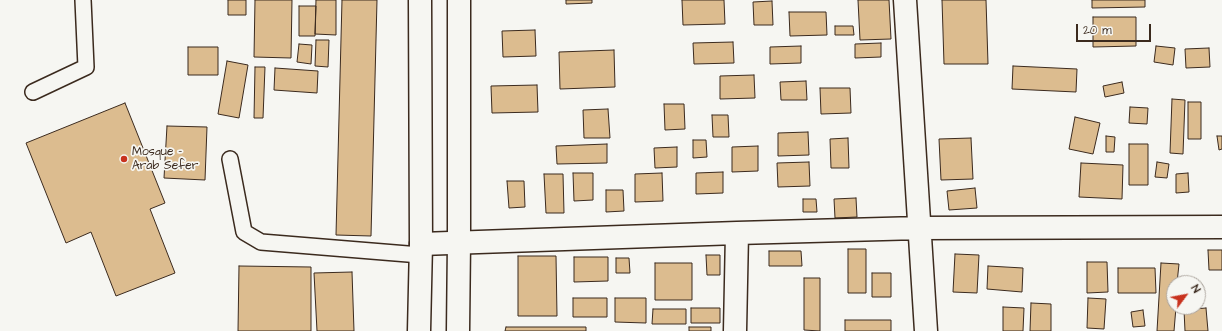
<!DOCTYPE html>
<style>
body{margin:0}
#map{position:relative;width:1222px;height:331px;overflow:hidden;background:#f6f6f2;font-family:"Architects Daughter",sans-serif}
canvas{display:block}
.north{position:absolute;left:1166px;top:275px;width:40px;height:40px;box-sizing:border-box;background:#f6f6f2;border:1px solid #aba49d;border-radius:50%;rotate:58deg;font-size:11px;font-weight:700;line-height:16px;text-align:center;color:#3b2a1e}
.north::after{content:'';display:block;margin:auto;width:14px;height:18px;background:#c8321e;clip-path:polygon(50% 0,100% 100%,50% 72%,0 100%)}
.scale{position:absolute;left:1076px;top:24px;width:75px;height:18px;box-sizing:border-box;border:2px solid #3b2a1e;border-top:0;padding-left:5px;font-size:12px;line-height:14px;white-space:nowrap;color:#3b2a1e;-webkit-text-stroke:3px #f6f6f2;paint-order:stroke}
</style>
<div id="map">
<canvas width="1222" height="331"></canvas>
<div class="north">N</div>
<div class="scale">20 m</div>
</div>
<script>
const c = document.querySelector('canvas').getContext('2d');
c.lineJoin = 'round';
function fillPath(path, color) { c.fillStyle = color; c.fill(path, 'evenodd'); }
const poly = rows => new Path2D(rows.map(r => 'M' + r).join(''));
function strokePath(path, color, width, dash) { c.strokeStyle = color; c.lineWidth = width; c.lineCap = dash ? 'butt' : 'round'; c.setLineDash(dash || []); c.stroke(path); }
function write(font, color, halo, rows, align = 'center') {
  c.font = font + ' "Architects Daughter",sans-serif'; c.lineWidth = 3.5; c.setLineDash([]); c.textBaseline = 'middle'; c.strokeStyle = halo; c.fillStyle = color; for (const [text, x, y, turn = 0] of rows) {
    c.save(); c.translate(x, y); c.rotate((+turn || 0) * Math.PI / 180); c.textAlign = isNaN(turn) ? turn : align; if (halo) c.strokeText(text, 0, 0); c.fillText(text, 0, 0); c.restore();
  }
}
const building = poly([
 [228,0,246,0,246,15,228,15,228,0],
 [255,0,292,0,291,58,254,57,255,0],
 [316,0,336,0,336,35,315,34,316,0],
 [342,0,377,0,371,236,336,235,342,0],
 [566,0,592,0,592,3,566,4,566,0],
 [682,0,724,0,725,24,683,25,682,0],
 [858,0,889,0,891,39,860,40,858,0],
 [942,0,986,0,988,64,944,64,942,0],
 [1092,0,1145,0,1145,7,1092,8,1092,0],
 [772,1,773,25,754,25,753,2,772,1],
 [299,6,316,6,315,36,299,36,299,6],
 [789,12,826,12,827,35,790,36,789,12],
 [1093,17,1136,17,1136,46,1093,47,1093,17],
 [835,26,853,26,854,35,835,35,835,26],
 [535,30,536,56,503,57,502,31,535,30],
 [316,40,329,40,328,67,315,66,316,40],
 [733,42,734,63,694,64,693,43,733,42],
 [881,43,881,57,855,58,855,44,881,43],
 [299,44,312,45,311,64,297,62,299,44],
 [801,46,801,63,770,64,770,47,801,46],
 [1156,46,1175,48,1173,65,1154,62,1156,46],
 [188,47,218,47,218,75,188,75,188,47],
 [1209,48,1210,67,1186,68,1185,49,1209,48],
 [614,50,615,87,560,89,559,52,614,50],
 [227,61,248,65,239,118,218,114,227,61],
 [1013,66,1077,69,1076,92,1012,89,1013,66],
 [255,67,265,67,263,118,254,118,255,67],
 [275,68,318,71,317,93,274,90,275,68],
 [754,75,755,98,720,99,720,76,754,75],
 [806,81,807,100,781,100,780,82,806,81],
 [1122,82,1124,93,1105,97,1103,86,1122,82],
 [537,85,538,112,492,113,491,86,537,85],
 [820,88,850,88,851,113,821,114,820,88],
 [1172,99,1185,100,1183,154,1170,153,1172,99],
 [1188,102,1201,102,1201,139,1188,139,1188,102],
 [125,103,165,203,150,209,175,273,116,296,91,232,66,243,26,143,125,103],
 [664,104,684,104,685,129,665,130,664,104],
 [1130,107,1148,108,1147,124,1129,123,1130,107],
 [608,109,610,138,584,138,583,110,608,109],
 [712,115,728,115,729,137,713,137,712,115],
 [1075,117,1100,123,1093,154,1069,149,1075,117],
 [167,126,207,127,205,180,164,178,167,126],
 [808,132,809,155,778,156,778,133,808,132],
 [1106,136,1115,137,1114,152,1106,152,1106,136],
 [1217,136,1222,136,1222,149,1219,150,1217,136],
 [848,138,849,168,831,168,830,139,848,138],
 [971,138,973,179,941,180,939,139,971,138],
 [693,140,706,140,707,157,693,158,693,140],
 [607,144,607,163,557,164,556,146,607,144],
 [1129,144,1148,144,1148,185,1129,185,1129,144],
 [758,146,758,171,732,172,732,147,758,146],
 [677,147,677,167,655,168,654,148,677,147],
 [809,162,810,186,778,187,777,163,809,162],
 [1157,162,1169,164,1167,178,1155,177,1157,162],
 [1081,163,1123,165,1122,199,1079,197,1081,163],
 [723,172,723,193,696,194,696,173,723,172],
 [573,173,593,173,593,200,574,201,573,173],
 [662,173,663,201,635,202,635,174,662,173],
 [1188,173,1189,192,1176,193,1176,174,1188,173],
 [544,174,563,174,564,213,546,213,544,174],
 [507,181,524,181,525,207,509,208,507,181],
 [975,188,977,208,949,210,947,191,975,188],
 [606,190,623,190,624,211,606,212,606,190],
 [856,198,857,217,835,218,834,199,856,198],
 [803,199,816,199,817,212,803,212,803,199],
 [848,249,866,249,866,293,848,293,848,249],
 [1208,250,1222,250,1222,270,1209,270,1208,250],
 [769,251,801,251,802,266,769,266,769,251],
 [955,254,979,255,977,293,953,292,955,254],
 [706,255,720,255,720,275,707,275,706,255],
 [518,256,556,256,557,316,518,316,518,256],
 [574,257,608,257,608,281,574,282,574,257],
 [616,258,629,258,630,273,616,273,616,258],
 [1087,262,1107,262,1108,292,1087,293,1087,262],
 [655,263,692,263,692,300,655,300,655,263],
 [1161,263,1179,264,1177,283,1174,283,1174,307,1176,307,1174,331,1157,331,1161,263],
 [239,266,311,267,311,331,238,331,239,266],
 [988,266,1023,268,1022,292,987,289,988,266],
 [1118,268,1155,268,1156,293,1118,293,1118,268],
 [352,272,354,331,317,331,314,273,352,272],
 [872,273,891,273,891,297,872,297,872,273],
 [804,278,820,278,820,331,804,330,804,278],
 [573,298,607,298,607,317,573,317,573,298],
 [615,298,646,298,646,323,615,322,615,298],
 [1088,298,1106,299,1104,329,1087,328,1088,298],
 [1031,303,1051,304,1051,331,1030,331,1031,303],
 [1003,307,1024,308,1023,331,1003,331,1003,307],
 [691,308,720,308,720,323,691,323,691,308],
 [1206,308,1208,331,1185,331,1184,310,1206,308],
 [653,309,686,309,686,324,652,324,653,309],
 [1143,310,1145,326,1133,327,1131,312,1143,310],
 [845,320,891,320,891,331,845,331,845,320],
 [506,327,586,327,586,331,505,331,506,327],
 [689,327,711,327,711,331,689,331,689,327]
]);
const lane = poly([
 [33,92,86,67,83,0],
 [230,159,244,232,261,242,420,255]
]);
const street = poly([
 [905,0,926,331],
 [421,244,737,233,919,228,1222,227],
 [735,331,737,233]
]);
const secondary = poly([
 [419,331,421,244,420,0],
 [458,331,459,242,459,0]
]);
const markers = [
 [124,159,4,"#c8321e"]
];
const poiNames = [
 ["Mosque -",132,152],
 ["Arab Sefer",132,166]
];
fillPath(building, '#dcbc8f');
strokePath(building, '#3b2a1e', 1);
strokePath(lane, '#3b2a1e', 18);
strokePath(street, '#3b2a1e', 25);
strokePath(secondary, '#3b2a1e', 25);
strokePath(lane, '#f6f6f2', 15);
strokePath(street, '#f6f6f2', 22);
strokePath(secondary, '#f6f6f2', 22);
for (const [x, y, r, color] of markers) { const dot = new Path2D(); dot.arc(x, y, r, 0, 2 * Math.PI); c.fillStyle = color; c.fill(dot); strokePath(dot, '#f6f6f2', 1.5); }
write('12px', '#3b2a1e', '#f6f6f2', poiNames, 'left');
</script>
